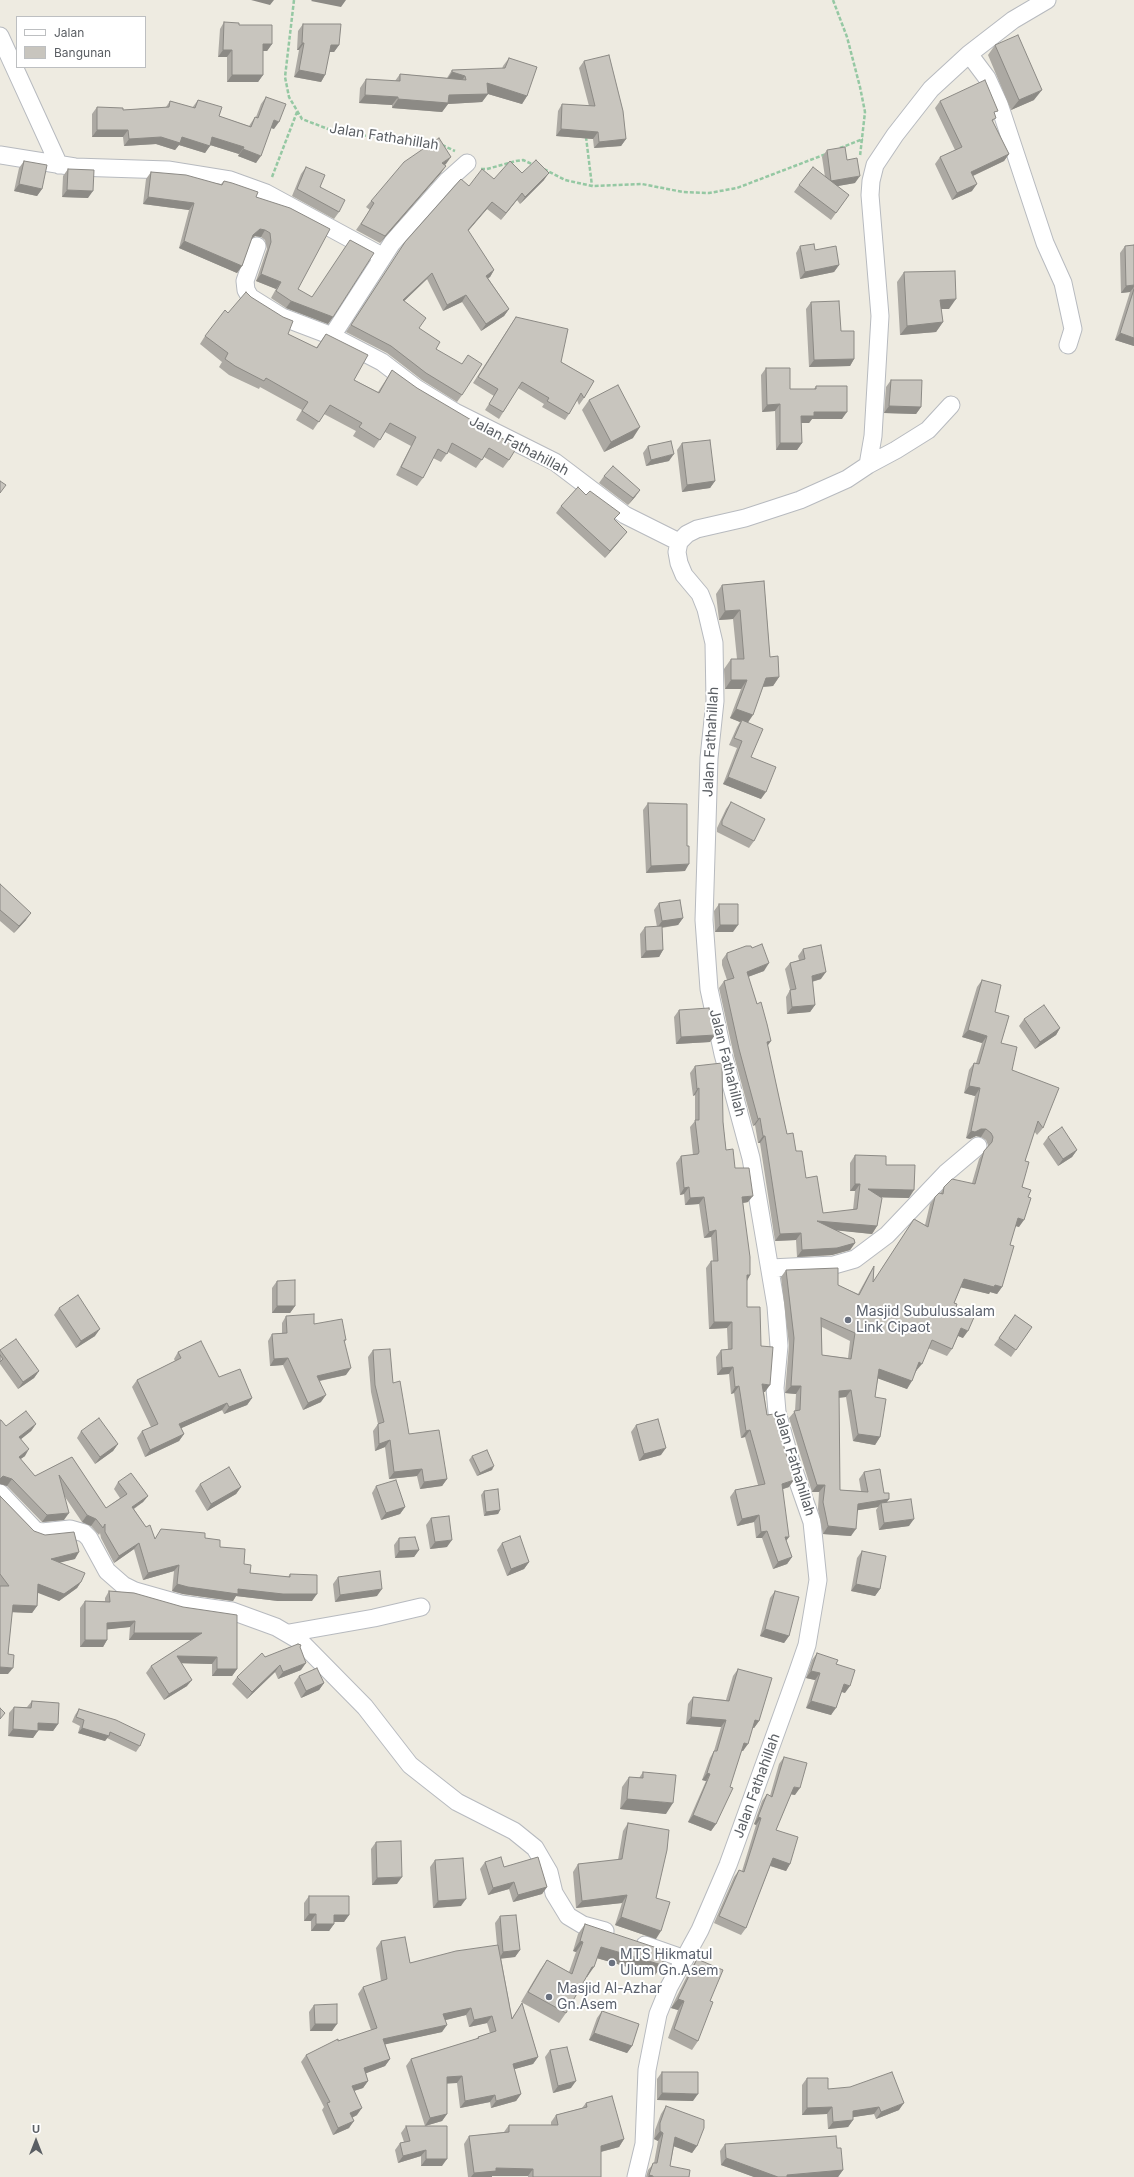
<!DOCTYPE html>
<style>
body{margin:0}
#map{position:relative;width:1134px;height:2177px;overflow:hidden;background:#eeebe1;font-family:Inter,sans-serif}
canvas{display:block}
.legend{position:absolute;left:16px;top:16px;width:130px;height:52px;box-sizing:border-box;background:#fff;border:1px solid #bdbfc1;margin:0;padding:5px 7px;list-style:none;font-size:12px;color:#5a5e63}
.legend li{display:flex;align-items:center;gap:8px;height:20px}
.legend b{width:20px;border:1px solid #bdbfc1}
.north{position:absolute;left:16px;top:2121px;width:40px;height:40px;-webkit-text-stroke:3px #fff;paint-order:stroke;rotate:0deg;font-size:11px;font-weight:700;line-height:16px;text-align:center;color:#5a5e63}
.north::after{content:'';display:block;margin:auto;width:14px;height:18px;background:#5a5e63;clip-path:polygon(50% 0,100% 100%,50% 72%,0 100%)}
</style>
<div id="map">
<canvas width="1134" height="2177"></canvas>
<ul class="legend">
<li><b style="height:5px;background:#fff"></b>Jalan</li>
<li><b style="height:11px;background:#c8c5be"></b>Bangunan</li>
</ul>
<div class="north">U</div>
</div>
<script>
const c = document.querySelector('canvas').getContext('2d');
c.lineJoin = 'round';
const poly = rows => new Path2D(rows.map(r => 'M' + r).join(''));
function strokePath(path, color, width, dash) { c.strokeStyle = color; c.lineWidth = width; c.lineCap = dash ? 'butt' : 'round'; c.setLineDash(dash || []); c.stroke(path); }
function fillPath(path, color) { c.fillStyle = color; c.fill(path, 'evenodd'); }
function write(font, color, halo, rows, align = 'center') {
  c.font = font + ' Inter,sans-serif'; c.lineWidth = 4; c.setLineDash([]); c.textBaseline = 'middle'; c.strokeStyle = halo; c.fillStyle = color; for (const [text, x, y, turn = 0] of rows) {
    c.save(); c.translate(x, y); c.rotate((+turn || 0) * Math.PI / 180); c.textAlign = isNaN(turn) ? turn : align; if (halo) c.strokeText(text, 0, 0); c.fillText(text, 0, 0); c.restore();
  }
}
const path = poly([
 [294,0,285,77,289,97,302,119,336,132,433,144],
 [833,0,847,37,860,87,865,112,860,156],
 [586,137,592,186],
 [442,145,455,151],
 [840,148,863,139],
 [481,169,487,169,516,161,523,160,534,165],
 [544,169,565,180,592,186,642,184,683,192,709,193,737,188,826,154],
 [272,177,297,112]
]);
const minor = poly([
 [0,36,59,165],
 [969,54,987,78,999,104,1045,243,1063,283,1073,329,1068,345],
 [0,155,75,167,168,170,230,180,266,193,382,256],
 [467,163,448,180,392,243,332,336,382,362,416,388,455,412,555,462,625,515,679,542],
 [257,246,245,281,246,290,250,297,282,317,332,336],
 [868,465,896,450,928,430,951,405],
 [679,542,687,534,697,529,745,518,800,500,847,479,868,465,873,436,880,316,870,195,871,181,875,165,895,135,931,89,969,54,1013,20,1047,0],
 [770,1268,834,1265,855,1259,887,1235,946,1173,978,1146],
 [0,1493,36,1531,42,1532,70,1529,84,1533,89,1538,107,1571,123,1585,135,1591,181,1604,232,1611,276,1627,300,1641,365,1707,410,1765,457,1802,514,1831,535,1848,549,1872,554,1893,568,1916,583,1925,605,1931],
 [289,1633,374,1618,421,1607],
 [645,1945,685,1959],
 [636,2177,644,2144,647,2070,658,2014,669,1987,700,1930,728,1865,797,1674,807,1645,818,1580,812,1522,790,1459,777,1412,775,1388,779,1346,776,1306,751,1158,723,1054,709,989,704,920,709,758,715,701,714,643,706,609,700,594,684,575,679,563,677,552,679,542]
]);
const wall = poly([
 [224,22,239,25,272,44,267,51,263,51,263,75,258,82,227,82,227,57,218,57,220,29],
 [303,24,339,45,334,52,329,52,325,75,321,82,294,77,299,50,297,50,298,31],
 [995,45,1034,100,1011,110,988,55],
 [509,58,527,96,522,104,488,94,482,102,448,104,442,112,392,108,392,105,359,103,360,88,366,79,395,81,400,74,447,78,452,70,502,69,503,66],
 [584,61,626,139,621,146,594,148,593,139,556,136,558,111,562,104,589,106,579,68],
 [266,97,274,129,271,128,256,163,238,156,239,154,210,145,205,153,179,145,175,150,156,144,124,146,123,137,92,137,92,114,97,107,123,110,166,107,170,101,192,108,198,100,219,116,249,126,255,117,256,117,261,104],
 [940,101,995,115,993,122,1009,154,1004,161,973,176,972,191,952,200,935,164,940,157,955,150,935,108],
 [827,150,847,160,855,183,837,186,844,202,831,220,794,192,799,185,825,177,822,157],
 [24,161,42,189,37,196,14,191,19,168],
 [446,164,445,165,441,173,380,243,356,230,370,210,366,207,371,201],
 [306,167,339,212,334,219,292,196,301,174],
 [68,169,88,198,62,197,63,176],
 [151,172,221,184,224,181,256,197,298,289,333,317,328,324,286,308,271,298,276,289,256,281,267,249,265,240,261,237,255,236,251,239,242,266,237,273,179,248,189,210,143,204,146,179],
 [522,173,544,180,520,204,517,200,501,220,487,209,468,231,494,270,490,277,488,278,509,309,504,316,481,331,462,302,443,311,427,279,404,301,419,328,436,349,462,395,457,402,422,380,387,353,346,332,405,242,469,186,494,179],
 [1134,245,1134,346,1115,340,1130,292,1121,293,1120,253,1125,246],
 [800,246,815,250,839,265,834,272,800,279,796,253],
 [904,272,949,309,941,309,943,322,936,332,900,335,897,282],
 [251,297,288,334,316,348,326,334,354,380,378,392,387,378,392,370,509,460,503,468,484,457,476,468,448,452,441,462,433,458,423,478,417,486,396,475,411,446,385,432,374,448,353,436,356,431,324,414,313,430,296,420,302,410,260,387,259,389,229,375,219,367,222,362,200,344,205,336,228,313],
 [811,302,841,331,854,359,850,366,809,367,806,309],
 [516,317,561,362,594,381,584,398,579,405,577,400,569,414,565,420,542,407,544,404,518,388,499,419,485,410,494,396,473,383],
 [766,368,790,389,814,389,816,386,842,419,812,419,809,423,801,423,802,443,797,450,776,450,775,411,762,412,761,375],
 [891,380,921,407,916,414,884,413,886,387],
 [589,400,633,438,604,452,582,410],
 [682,443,715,481,710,488,682,492,677,450],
 [648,446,669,461,646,466,643,453],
 [604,476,640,490,635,497,628,505,599,483],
 [561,506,614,520,622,538,605,558,556,513],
 [764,581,770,657,779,677,773,686,763,687,748,722,751,757,761,799,723,784,737,748,729,745,737,727,740,722,730,718,741,689,725,689,724,669,731,659,737,659,733,619,719,620,716,594,722,585],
 [731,802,754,841,749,848,717,832,717,828,726,809],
 [648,803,687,846,685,871,646,873,643,810],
 [0,884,26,920,14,933,0,921],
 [659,903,683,918,678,925,662,928,663,950,659,957,641,958,640,934,645,927,657,927,654,910],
 [719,904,733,932,715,932,714,911],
 [803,949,821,979,812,982,815,1005,810,1012,787,1014,786,997,790,990,785,969,790,963,799,960,798,956],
 [727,953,764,971,748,977,757,1004,771,1041,767,1045,787,1134,796,1151,806,1178,823,1213,853,1210,855,1191,850,1191,850,1163,855,1155,886,1165,909,1198,880,1197,877,1226,872,1234,836,1230,855,1243,850,1250,832,1255,797,1257,796,1240,775,1241,760,1143,758,1143,755,1125,753,1126,734,1056,719,988,724,981,727,980,722,965,722,960],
 [982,980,995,1012,1001,1043,1012,1070,1043,1128,1037,1135,1034,1131,1025,1161,1019,1227,1015,1226,1010,1245,1002,1287,997,1294,990,1292,989,1294,961,1287,954,1303,956,1307,963,1338,958,1336,952,1349,947,1356,928,1348,907,1389,878,1378,875,1397,880,1437,875,1445,853,1441,846,1397,839,1398,840,1490,861,1491,859,1479,864,1472,884,1493,889,1499,887,1502,909,1526,879,1530,876,1510,878,1507,858,1510,851,1536,823,1534,818,1509,819,1492,812,1492,789,1418,795,1411,796,1394,785,1393,789,1345,781,1277,786,1270,838,1285,858,1294,869,1274,874,1266,873,1282,914,1219,925,1225,930,1204,935,1197,940,1194,944,1187,972,1183,979,1159,984,1151,988,1147,988,1145,986,1140,981,1137,976,1136,970,1139,966,1138,975,1096,964,1093,969,1070,974,1063,976,1063,982,1043,962,1037,977,987],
 [822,1327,850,1341,848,1358,822,1355],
 [679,1010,715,1035,710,1042,676,1044,674,1017],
 [1024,1019,1060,1028,1056,1035,1035,1049,1019,1026],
 [695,1066,723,1122,726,1150,735,1168,748,1202,743,1203,750,1275,747,1281,747,1307,761,1346,765,1392,764,1392,767,1415,789,1487,783,1489,786,1541,792,1557,787,1564,773,1569,762,1538,756,1538,754,1522,737,1526,730,1497,735,1490,758,1485,745,1437,741,1438,734,1393,731,1394,729,1374,717,1375,716,1357,721,1350,728,1350,727,1328,709,1329,706,1268,711,1261,713,1261,711,1237,704,1238,699,1204,685,1205,684,1194,680,1195,676,1163,681,1156,693,1155,690,1127,695,1121,695,1095,693,1096,690,1073],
 [1048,1137,1077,1150,1072,1157,1058,1166,1043,1144],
 [277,1281,295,1306,290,1313,272,1313,272,1288],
 [59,1308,95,1336,76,1348,54,1315],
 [1015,1315,1032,1327,1011,1357,994,1345],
 [286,1316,314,1324,346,1340,344,1342,346,1375,320,1381,321,1402,303,1410,283,1365,270,1366,268,1341,272,1334,282,1333,282,1323],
 [0,1350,39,1371,34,1378,18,1389,0,1364],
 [373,1350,393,1383,409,1434,447,1479,442,1486,420,1489,417,1476,389,1479,385,1447,375,1451,373,1431,378,1424,371,1392,368,1357],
 [178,1352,219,1377,252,1398,247,1405,224,1414,222,1410,181,1428,184,1434,179,1441,145,1457,137,1438,142,1431,151,1427,132,1387,137,1380,175,1361,174,1359],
 [0,1420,6,1426,36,1424,31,1431,21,1439,25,1456,20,1459,35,1476,72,1457,106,1508,120,1498,114,1489,118,1482,148,1496,143,1502,134,1509,146,1527,155,1539,161,1529,205,1538,220,1547,244,1564,250,1573,288,1577,290,1574,312,1601,278,1601,236,1596,233,1601,183,1594,172,1591,174,1571,143,1580,134,1549,114,1563,101,1538,100,1533,99,1535,91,1526,82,1522,65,1497,64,1520,42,1522,7,1486,0,1484],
 [636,1425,661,1455,639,1461,631,1432],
 [81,1431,118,1444,113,1451,95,1464,77,1438],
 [472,1456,492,1470,477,1476,469,1460],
 [200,1484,241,1487,236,1494,207,1511,195,1491],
 [376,1486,405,1507,400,1514,381,1520,372,1493],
 [484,1491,500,1510,498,1514,484,1516,481,1495],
 [0,1496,34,1531,75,1559,60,1562,81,1582,77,1588,59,1601,38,1592,37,1606,32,1613,12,1612,8,1654,8,1674,0,1674],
 [431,1518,447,1547,430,1549,426,1525],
 [399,1538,419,1550,414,1557,395,1558,394,1545],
 [502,1543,529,1562,524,1569,507,1576,497,1550],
 [862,1551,880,1589,875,1596,851,1591,857,1558],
 [338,1577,377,1596,335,1602,333,1584],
 [109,1591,134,1593,237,1669,232,1676,212,1676,212,1664,181,1663,187,1686,164,1700,146,1673,151,1666,192,1640,129,1640,130,1627,107,1629,107,1640,103,1647,80,1647,80,1608,85,1601,105,1601,105,1598],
 [775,1591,789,1636,784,1643,760,1636,770,1598],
 [301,1645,300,1647,301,1670,278,1679,275,1672,247,1699,232,1684,237,1677,265,1657],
 [817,1653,836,1664,845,1693,842,1692,831,1715,806,1708,815,1680,806,1678,812,1660],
 [738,1669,759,1721,754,1728,753,1727,743,1751,742,1750,716,1824,711,1831,688,1822,706,1781,702,1780,710,1758,714,1751,721,1727,686,1724,688,1704,693,1697,726,1700,733,1676],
 [299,1676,324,1683,319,1690,301,1698,294,1683],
 [32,1701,58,1724,53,1731,38,1730,33,1738,8,1736,9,1713,14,1707,27,1707],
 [79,1709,140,1746,136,1752,107,1738,105,1741,78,1733,80,1726,72,1722,75,1715],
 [784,1757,795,1795,791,1794,776,1830,790,1864,786,1871,770,1866,746,1928,741,1935,714,1923,734,1877,739,1870,742,1871,756,1825,754,1824,762,1801,767,1794,770,1796,779,1764],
 [643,1772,666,1814,620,1809,622,1787,629,1777,639,1778],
 [628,1823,656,1898,656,1939,615,1925,622,1903,576,1908,573,1872,578,1864,618,1860,623,1831],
 [376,1842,397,1884,372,1885,371,1849],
 [435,1860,461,1906,433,1908,430,1867],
 [485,1862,504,1867,547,1887,542,1894,513,1902,509,1889,488,1895,480,1869],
 [309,1896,349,1915,344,1922,334,1922,334,1924,329,1931,311,1931,311,1921,304,1921,304,1903],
 [500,1916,520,1950,515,1957,501,1958,512,2018,522,2003,538,2057,533,2064,514,2069,521,2094,516,2101,491,2108,490,2102,460,2108,457,2083,447,2083,447,2114,442,2121,425,2126,442,2166,421,2166,421,2156,398,2163,395,2150,400,2143,404,2142,401,2133,406,2126,425,2126,406,2066,411,2059,476,2039,478,2037,490,2033,487,2023,469,2027,466,2015,445,2020,442,2032,385,2044,390,2059,385,2066,366,2073,368,2081,363,2088,354,2091,357,2115,352,2118,349,2128,333,2135,322,2110,324,2107,301,2062,306,2055,338,2041,371,2030,358,1994,363,1987,381,1981,376,1948,381,1941,410,1963,497,1945,495,1923],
 [585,1924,662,1965,655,1975,597,1958,587,1977,586,1977,566,2013,559,2023,521,2002,540,1970,547,1960,569,1972,576,1952,573,1951,578,1934],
 [697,1959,710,2001,698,2041,692,2050,668,2038,678,2010,671,2008,691,1968],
 [314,2005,332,2031,310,2031,309,2012],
 [602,2011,632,2046,627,2053,589,2040,597,2018],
 [550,2050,571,2088,553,2093,545,2057],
 [662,2072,693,2101,657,2100,657,2079],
 [807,2078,828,2089,899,2110,876,2119,874,2114,853,2117,853,2120,848,2127,828,2129,827,2114,802,2115,802,2085],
 [586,2103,624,2139,619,2147,601,2152,601,2177,528,2177,528,2176,492,2176,492,2177,468,2177,464,2144,469,2136,504,2132,509,2125,551,2125,551,2122,556,2115,582,2108],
 [666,2106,697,2146,692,2153,674,2146,670,2166,689,2177,646,2177,648,2170,654,2163,658,2141,654,2139,655,2130,661,2114],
 [725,2144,837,2148,843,2170,838,2177,754,2177,721,2165,720,2151]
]);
const shadedWall = poly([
 [251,0,274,0,270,5],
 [312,0,346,0,341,7,311,1],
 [302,43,304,43,299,50,297,50],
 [263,44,272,44,267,51,258,51],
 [331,45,339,45,334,52,326,52],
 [223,50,232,50,227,57,218,57],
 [299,70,325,75,321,82,294,77],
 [452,72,465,76,459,85,446,81],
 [232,75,263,75,258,82,227,82],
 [487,83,527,96,522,104,488,94,482,102,448,104,442,112,392,108,398,99,449,95],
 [1042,90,1034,100,1011,110,1019,100],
 [365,95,398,97,392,105,359,103],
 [274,120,279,122,274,129,269,127],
 [561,129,598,132,593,139,556,136],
 [97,130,128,130,123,137,92,137],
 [161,137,182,137,210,146,205,153,179,145,175,150,156,144,124,146,129,139],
 [212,137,244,147,239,154,207,144],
 [626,139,621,146,594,148,599,142],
 [243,149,261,156,256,163,238,156],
 [1009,154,1004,161,966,179,971,172],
 [451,157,446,164,437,170,442,163],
 [446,166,441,173,380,243,385,236],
 [549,173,544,180,520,204,525,197],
 [860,176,855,183,827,188,831,181],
 [19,184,42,189,37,196,14,191],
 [977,184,972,191,952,200,957,193],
 [67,190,93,191,88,198,62,197],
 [522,193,517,200,501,220,506,213],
 [148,197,194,203,189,210,143,204],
 [492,202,487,209,463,237,468,230],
 [260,229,265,230,261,237,255,236,248,242,253,235],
 [184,241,242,266,237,273,179,248],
 [839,265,834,272,800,279,805,272],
 [494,270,490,277,481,283,486,276],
 [432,273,427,279,398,307,403,300],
 [261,274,281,282,276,289,256,281],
 [1134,285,1134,287,1130,292,1121,293,1126,286],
 [466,295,462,302,443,311,447,305],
 [956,299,949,309,934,309,940,300],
 [291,301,333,317,328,324,286,308],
 [509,309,504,316,481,331,486,324],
 [943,322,936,332,900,335,907,326],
 [1120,333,1134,338,1134,346,1115,340],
 [854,359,850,366,809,367,814,360],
 [780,404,775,411,762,412,767,405],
 [889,406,921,407,916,414,884,413],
 [814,412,847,412,842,419,812,419,809,423,796,423,801,416],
 [640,427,633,438,604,452,611,442],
 [780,443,802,443,797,450,776,450],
 [674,454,669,461,646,466,651,460],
 [715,481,710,488,682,492,687,485],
 [640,490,635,497,628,505,633,498],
 [627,532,622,538,605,558,610,551],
 [740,610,733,619,719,620,725,611],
 [779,677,773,686,760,687,766,678],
 [731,680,747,680,741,689,725,689],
 [736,709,753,715,747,724,742,720,740,722,730,718],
 [728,777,766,792,761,799,723,784],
 [689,864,685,871,646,873,651,866],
 [31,913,26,920,14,933,19,926],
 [683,918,678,925,657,928,662,921],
 [720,925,738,925,733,932,715,932],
 [663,950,659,957,641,958,646,951],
 [769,963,764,971,742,979,747,972],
 [826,972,821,979,807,983,812,976],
 [815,1005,810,1012,787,1014,792,1007],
 [1060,1028,1056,1035,1035,1049,1040,1042],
 [968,1030,987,1036,982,1043,962,1037],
 [715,1035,710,1042,676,1044,681,1037],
 [771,1041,766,1048,767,1042],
 [969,1086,980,1088,975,1096,964,1093],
 [699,1088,695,1095,693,1096,697,1089],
 [760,1118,755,1125,753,1126,758,1119],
 [981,1129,986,1129,981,1137,976,1136,970,1139,966,1138,971,1131],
 [763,1136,765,1136,760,1143,758,1143],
 [1077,1150,1072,1157,1058,1166,1063,1159],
 [855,1184,860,1184,855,1191,850,1191],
 [689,1187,684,1194,680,1195,684,1188],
 [868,1189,914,1190,909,1198,863,1197],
 [753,1196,748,1202,737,1204,742,1197],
 [704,1197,699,1204,685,1205,690,1198],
 [1018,1218,1024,1220,1019,1227,1013,1225],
 [817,1221,877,1226,872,1234,812,1228],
 [716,1230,711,1237,704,1238,709,1232],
 [801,1233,796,1240,775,1241,780,1234],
 [855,1243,850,1250,832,1255,797,1257,802,1250],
 [747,1275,750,1275,746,1282],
 [964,1279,995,1285,1002,1287,997,1294,990,1292,989,1294,959,1287],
 [277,1306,295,1306,290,1313,272,1313],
 [714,1322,732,1322,727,1328,709,1329],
 [961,1328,968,1331,963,1338,956,1335],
 [100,1329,95,1336,76,1348,81,1341],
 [288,1358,283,1365,270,1366,274,1359],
 [919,1362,922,1364,916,1371,914,1370],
 [733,1367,729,1374,717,1375,722,1368],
 [351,1368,346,1375,313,1382,317,1376],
 [879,1369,912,1381,907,1389,874,1377],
 [39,1371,34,1378,18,1389,23,1382],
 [762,1384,770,1385,765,1392,758,1391],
 [739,1386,734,1393,731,1394,735,1387],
 [791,1386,801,1386,796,1394,785,1393],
 [851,1390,846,1397,834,1398,839,1391],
 [326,1395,321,1402,303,1410,308,1403],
 [252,1398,247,1405,224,1414,229,1407],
 [227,1403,222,1410,175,1431,179,1424],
 [36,1424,31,1431,15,1444,19,1437],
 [750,1430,745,1437,741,1438,746,1431],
 [184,1434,179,1441,145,1457,150,1450],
 [858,1434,880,1437,875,1445,853,1441],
 [390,1440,385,1447,375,1451,379,1444],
 [118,1444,113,1451,95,1464,100,1457],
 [666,1448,661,1455,639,1461,644,1454],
 [29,1449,25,1456,14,1464,19,1457],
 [494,1466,492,1470,477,1476,480,1473],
 [422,1469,417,1476,389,1479,394,1472],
 [3,1476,12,1479,7,1486,0,1484,0,1479],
 [447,1479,442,1486,420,1489,424,1482],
 [794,1480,789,1487,777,1491,782,1484],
 [817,1485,825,1485,819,1492,812,1492],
 [241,1487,236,1494,207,1511,211,1504],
 [148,1496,143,1502,127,1513,132,1507],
 [889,1499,884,1506,881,1503,878,1507,853,1511,858,1504],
 [405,1507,400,1514,381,1520,386,1513],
 [500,1510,498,1514,484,1516,486,1512],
 [69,1513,64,1520,42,1522,47,1515],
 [87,1515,96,1519,91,1526,82,1522],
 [759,1515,754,1522,737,1526,742,1519],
 [914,1519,909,1526,879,1530,884,1523],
 [828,1526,856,1529,851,1536,823,1534],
 [767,1531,762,1538,756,1538,761,1532],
 [785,1537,789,1537,784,1544],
 [452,1540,447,1547,430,1549,435,1542],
 [139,1543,134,1549,114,1563,119,1556],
 [419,1550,414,1557,395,1558,399,1551],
 [79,1552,75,1559,46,1566,51,1559],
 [792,1557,787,1564,773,1569,778,1562],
 [529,1562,524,1569,507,1576,511,1569],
 [179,1565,174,1571,143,1580,148,1573],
 [81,1582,77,1588,59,1601,33,1591,38,1584],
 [177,1584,238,1589,317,1594,312,1601,278,1601,236,1596,233,1601,183,1594,172,1591],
 [856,1584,880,1589,875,1596,851,1591],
 [382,1589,377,1596,335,1602,340,1595],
 [13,1605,37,1606,32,1613,8,1612],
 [135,1621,130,1627,102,1630,107,1623],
 [765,1629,789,1636,784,1643,760,1636],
 [134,1633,202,1633,198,1640,129,1640],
 [85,1640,107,1640,103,1647,80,1647],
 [177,1656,217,1657,212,1664,172,1663],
 [306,1663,301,1670,278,1679,283,1672],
 [280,1665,275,1672,247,1699,252,1692],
 [0,1667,13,1668,8,1674,0,1674],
 [217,1669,237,1669,232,1676,212,1676],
 [811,1671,820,1673,815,1680,806,1678],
 [192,1680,187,1686,164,1700,169,1694],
 [324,1683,319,1690,301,1698,306,1691],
 [844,1684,850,1686,845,1693,839,1691],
 [811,1701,836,1708,831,1715,806,1708],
 [691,1717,726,1720,721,1727,686,1724],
 [755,1720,759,1721,754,1728,750,1727],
 [38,1723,58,1724,53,1731,34,1730],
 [82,1728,109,1736,105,1741,78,1733],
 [13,1729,38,1731,33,1738,8,1736],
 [744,1743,748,1744,743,1751,739,1750],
 [707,1773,710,1774,706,1781,702,1780],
 [794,1787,800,1788,795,1795,789,1794],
 [627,1799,673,1803,666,1814,620,1809],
 [693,1815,716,1824,711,1831,688,1822],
 [758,1817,761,1818,756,1825,754,1824],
 [773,1858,790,1864,786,1871,768,1865],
 [402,1877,397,1884,372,1885,377,1878],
 [514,1882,509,1889,488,1895,493,1888],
 [547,1887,542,1894,513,1902,518,1895],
 [627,1895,622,1903,576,1908,582,1901],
 [466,1899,461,1906,433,1908,438,1901],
 [309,1914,316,1914,311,1921,304,1921],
 [334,1915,349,1915,344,1922,329,1922],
 [621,1917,661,1931,656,1939,615,1925],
 [316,1924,334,1924,329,1931,311,1931],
 [580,1941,583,1942,576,1952,573,1951],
 [601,1947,662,1965,655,1975,593,1957],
 [520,1950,515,1957,499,1959,503,1952],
 [592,1967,594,1967,587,1977,585,1977],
 [678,1999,684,2001,678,2010,671,2008],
 [471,2008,466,2015,438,2022,443,2014],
 [492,2016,487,2023,469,2027,474,2020],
 [315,2024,337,2024,332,2031,310,2031],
 [447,2025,442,2032,378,2046,383,2039],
 [594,2033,632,2046,627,2053,589,2040],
 [538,2057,533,2064,508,2071,513,2064],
 [390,2059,385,2066,359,2076,364,2068],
 [462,2076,457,2083,442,2084,447,2077],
 [368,2081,363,2088,347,2093,352,2086],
 [576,2081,571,2088,553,2093,558,2086],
 [662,2093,698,2094,693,2101,657,2100],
 [521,2094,516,2101,491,2108,496,2101],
 [495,2095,490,2102,460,2108,465,2101],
 [904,2103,899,2110,876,2119,881,2112],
 [832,2107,827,2114,802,2115,807,2108],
 [879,2107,874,2114,848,2118,853,2111],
 [362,2108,357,2115,345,2121,350,2113],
 [447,2114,442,2121,425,2126,430,2118],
 [853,2120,848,2127,828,2129,833,2122],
 [354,2121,349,2128,333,2135,338,2128],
 [660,2131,663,2133,658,2141,654,2139],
 [675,2137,697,2146,692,2153,670,2145],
 [624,2139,619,2147,596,2153,601,2146],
 [426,2150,421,2156,398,2163,403,2156],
 [726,2158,778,2177,754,2177,721,2165],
 [426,2159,447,2159,442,2166,421,2166],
 [496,2168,533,2169,528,2176,492,2176,492,2177,471,2177,474,2173],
 [843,2170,838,2177,786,2177,787,2175],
 [649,2175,653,2176,652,2177,648,2177]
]);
const building = poly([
 [224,22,239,23,239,25,272,25,272,44,263,44,263,75,232,75,232,50,223,50,224,22],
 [303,24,341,24,339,45,331,45,325,75,299,70,304,43,302,43,303,24],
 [1018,35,1042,90,1019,100,995,45,1018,35],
 [609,55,623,111,626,139,599,142,598,132,561,129,562,104,595,106,584,61,609,55],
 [509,58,537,67,527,96,487,83,488,94,449,95,448,103,398,99,398,97,365,95,366,79,400,81,400,74,466,80,465,76,452,72,452,70,505,68,509,58],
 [985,80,998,111,994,112,996,118,992,120,1009,154,971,172,977,184,957,193,940,157,962,147,940,101,985,80],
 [266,97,286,104,279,122,274,120,261,156,243,149,244,147,212,137,210,146,182,137,180,143,161,137,129,139,128,130,97,130,97,107,123,108,123,110,169,107,170,101,195,108,198,100,222,107,219,116,251,127,255,117,258,118,266,97],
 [439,138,451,157,442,163,446,166,385,236,361,224,374,203,371,201,404,162,439,138],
 [845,147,847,160,857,158,860,176,831,181,827,150,845,147],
 [536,160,549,173,525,197,522,193,506,213,492,202,468,230,494,270,486,276,509,309,486,324,466,295,447,305,432,273,403,300,426,318,419,328,440,342,436,349,462,364,468,355,482,364,462,395,426,373,391,346,351,325,405,242,460,180,461,179,469,186,482,169,494,179,510,161,522,173,536,160],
 [24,161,47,165,42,189,19,184,24,161],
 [306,167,325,175,320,187,345,200,339,212,297,189,306,167],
 [813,167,849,195,836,213,799,185,813,167],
 [68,169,94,170,93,191,67,190,68,169],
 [151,172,186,175,222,185,224,181,232,183,258,192,256,197,290,208,330,229,298,289,312,297,350,240,374,253,333,317,291,301,276,291,281,282,261,274,271,242,270,233,265,230,260,229,253,235,242,266,184,241,194,203,148,197,151,172],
 [814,244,815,250,836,246,839,265,805,272,800,246,814,244],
 [1134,245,1134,285,1126,286,1125,246,1134,245],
 [955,271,956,299,940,300,943,322,907,326,904,272,955,271],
 [1134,289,1134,338,1120,333,1134,289],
 [246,292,251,297,283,317,293,321,288,334,317,348,326,334,368,355,354,380,379,393,392,370,417,388,517,447,509,460,489,448,482,460,452,443,447,454,438,449,423,478,401,467,416,437,390,423,380,440,359,427,362,423,330,405,319,422,302,411,308,402,266,378,264,381,235,366,225,359,228,353,205,336,225,310,228,313,246,292],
 [839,301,841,331,854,331,854,359,814,360,811,302,839,301],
 [516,317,568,329,561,362,594,381,584,398,581,393,569,414,547,401,549,398,522,382,503,412,489,404,498,389,478,377,516,317],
 [766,368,790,368,790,389,816,389,816,386,847,386,847,412,814,412,814,416,801,416,802,443,780,443,780,404,767,405,766,368],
 [891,380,922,380,921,407,889,406,891,380],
 [618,385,640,427,611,442,589,400,618,385],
 [710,440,715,481,687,485,682,443,710,440],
 [671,441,674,454,651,460,648,446,671,441],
 [613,466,640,490,633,498,604,476,613,466],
 [0,481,6,485,0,493,0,481],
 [578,487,586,495,590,491,620,513,614,519,627,532,610,551,561,506,578,487],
 [764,581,770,657,778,656,779,677,766,678,753,715,736,709,747,680,731,680,731,659,744,659,740,610,725,611,722,585,764,581],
 [742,720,763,729,751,757,776,767,766,792,728,777,742,741,734,738,742,720],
 [731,802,765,819,754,841,722,825,722,821,731,802],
 [648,803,687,804,687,846,689,846,689,864,651,866,648,803],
 [0,884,31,913,19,926,0,910,0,884],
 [680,900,683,918,662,921,659,903,680,900],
 [719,904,738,904,738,925,720,925,719,904],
 [662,926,663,950,646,951,645,927,662,926],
 [762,944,769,963,747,972,757,1004,761,1002,767,1024,771,1041,767,1042,787,1134,793,1133,796,1151,802,1151,806,1178,817,1176,823,1213,857,1209,860,1184,855,1184,855,1155,886,1156,886,1165,915,1165,914,1190,868,1189,882,1198,877,1226,817,1221,854,1239,855,1243,837,1248,802,1250,801,1233,780,1234,765,1136,763,1136,760,1118,758,1119,739,1049,724,981,734,978,727,958,727,953,746,946,751,946,752,948,762,944],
 [821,945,826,972,812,976,815,1005,792,1007,790,990,796,989,790,963,805,959,803,949,821,945],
 [982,980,1001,985,995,1012,1009,1016,1001,1043,1017,1047,1012,1070,1059,1088,1043,1128,1038,1121,1025,1161,1029,1162,1022,1187,1031,1190,1028,1197,1031,1198,1024,1220,1018,1218,1010,1245,1014,1246,1002,1287,995,1285,994,1287,964,1279,954,1303,957,1304,956,1307,975,1315,968,1331,961,1328,952,1349,932,1340,922,1364,919,1362,912,1381,879,1369,875,1397,886,1399,880,1437,858,1434,851,1390,839,1391,840,1490,868,1492,864,1472,880,1469,884,1493,889,1493,889,1499,858,1504,856,1529,828,1526,823,1502,825,1485,817,1485,794,1411,800,1410,801,1386,791,1386,794,1338,786,1270,838,1268,838,1285,859,1295,874,1266,873,1282,914,1219,928,1227,935,1197,939,1193,943,1194,944,1187,952,1179,975,1184,984,1151,992,1142,993,1137,991,1133,986,1129,981,1129,975,1132,971,1131,980,1088,969,1086,974,1063,979,1064,987,1036,968,1030,982,980],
 [821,1318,855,1333,851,1359,822,1355,821,1318],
 [1044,1005,1060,1028,1040,1042,1024,1019,1044,1005],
 [709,1008,715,1035,681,1037,679,1010,709,1008],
 [722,1063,723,1122,726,1150,733,1149,735,1168,749,1168,753,1196,742,1197,750,1257,750,1275,747,1275,747,1307,760,1307,761,1346,773,1347,770,1385,762,1384,767,1415,774,1414,794,1480,782,1484,789,1537,785,1537,792,1557,778,1562,767,1531,761,1532,759,1515,742,1519,735,1490,765,1484,750,1430,746,1431,739,1386,735,1387,733,1367,722,1368,721,1350,732,1349,732,1322,714,1322,711,1261,718,1261,716,1230,709,1232,704,1197,690,1198,689,1187,684,1188,681,1156,698,1154,699,1152,695,1120,699,1120,699,1088,697,1089,695,1066,722,1063],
 [1062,1127,1077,1150,1063,1159,1048,1137,1062,1127],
 [295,1280,295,1306,277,1306,277,1281,295,1280],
 [78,1295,100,1329,81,1341,59,1308,78,1295],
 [314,1314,314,1324,342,1319,346,1340,344,1340,351,1368,317,1376,326,1395,308,1403,288,1358,274,1359,272,1334,287,1333,286,1316,314,1314],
 [1015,1315,1032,1327,1016,1350,999,1338,1015,1315],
 [16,1339,39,1371,23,1382,0,1350,16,1339],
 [201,1341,219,1377,240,1369,252,1398,229,1407,227,1403,179,1424,184,1434,150,1450,142,1431,158,1424,137,1380,181,1358,178,1352,201,1341],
 [390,1349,393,1383,400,1381,409,1434,439,1430,447,1479,424,1482,422,1469,394,1472,390,1440,379,1444,378,1424,384,1422,375,1385,373,1350,390,1349],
 [0,1355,3,1359,0,1362,0,1355],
 [26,1411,36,1424,19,1437,29,1449,19,1457,35,1476,72,1457,106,1508,127,1494,118,1482,131,1473,148,1496,132,1507,146,1527,150,1525,155,1539,161,1529,205,1533,205,1538,220,1540,220,1547,245,1549,244,1564,251,1565,250,1573,290,1577,290,1574,317,1575,317,1594,283,1594,238,1589,238,1594,188,1587,177,1584,179,1565,148,1573,139,1543,119,1556,105,1532,105,1524,103,1528,96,1519,87,1515,59,1475,69,1513,47,1515,12,1479,3,1476,0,1479,0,1420,1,1420,6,1426,26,1411],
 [99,1418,118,1444,100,1457,81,1431,99,1418],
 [658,1419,666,1448,644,1454,636,1425,658,1419],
 [487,1450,494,1466,480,1473,472,1456,487,1450],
 [229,1467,241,1487,211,1504,200,1484,229,1467],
 [396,1480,405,1507,386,1513,376,1486,396,1480],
 [498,1489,500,1510,486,1512,484,1491,498,1489],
 [0,1496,34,1531,45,1535,74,1532,79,1552,51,1559,85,1573,81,1582,64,1594,38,1584,37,1606,13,1605,8,1654,14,1655,13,1668,0,1667,0,1586,9,1586,0,1574,0,1496],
 [911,1499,914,1519,884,1523,881,1503,911,1499],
 [449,1516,452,1540,435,1542,431,1518,449,1516],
 [520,1536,529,1562,511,1569,502,1543,520,1536],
 [415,1537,419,1550,399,1551,399,1538,415,1537],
 [862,1551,886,1556,880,1589,856,1584,862,1551],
 [380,1571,382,1589,340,1595,338,1577,380,1571],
 [109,1591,134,1593,183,1607,237,1615,237,1669,217,1669,217,1657,177,1656,192,1680,169,1694,151,1666,202,1633,134,1633,135,1621,107,1623,107,1640,85,1640,85,1601,110,1602,109,1591],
 [775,1591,799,1597,789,1636,765,1629,775,1591],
 [298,1644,301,1645,300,1647,306,1663,283,1672,280,1665,252,1692,237,1677,262,1653,265,1657,298,1644],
 [817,1653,838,1660,836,1664,855,1670,850,1686,844,1684,836,1708,811,1701,820,1673,811,1671,817,1653],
 [317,1668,324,1683,306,1691,299,1676,317,1668],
 [738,1669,772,1678,759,1721,755,1720,748,1744,744,1743,730,1787,733,1788,716,1824,693,1815,710,1774,707,1773,714,1751,717,1751,726,1720,691,1717,693,1697,729,1701,738,1669],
 [32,1701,59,1703,58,1724,38,1723,38,1731,13,1729,14,1707,31,1708,32,1701],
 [0,1708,5,1713,0,1719,0,1708],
 [79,1709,116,1720,145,1734,140,1746,110,1732,109,1736,82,1728,84,1720,76,1717,79,1709],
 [784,1757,807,1763,800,1788,794,1787,776,1830,798,1837,790,1864,773,1858,746,1928,719,1916,739,1870,744,1872,761,1818,758,1817,767,1794,772,1797,784,1757],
 [643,1772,676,1775,673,1803,627,1799,629,1777,643,1778,643,1772],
 [628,1823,669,1830,667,1850,656,1898,670,1902,661,1931,621,1917,627,1895,582,1901,578,1864,622,1859,628,1823],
 [401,1841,402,1877,377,1878,376,1842,401,1841],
 [501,1857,504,1867,538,1857,547,1887,518,1895,514,1882,493,1888,485,1862,501,1857],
 [463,1858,466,1899,438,1901,435,1860,463,1858],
 [309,1896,349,1896,349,1915,334,1915,334,1924,316,1924,316,1914,309,1914,309,1896],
 [516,1915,520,1950,503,1952,500,1916,516,1915],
 [585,1924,666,1951,662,1965,601,1947,594,1967,592,1967,566,2013,528,1992,547,1960,572,1974,583,1942,580,1941,585,1924],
 [405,1937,410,1963,456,1951,498,1945,512,2019,522,2003,538,2057,513,2064,521,2094,496,2101,495,2095,465,2101,462,2076,447,2077,447,2114,430,2118,411,2059,479,2038,478,2037,496,2031,492,2016,474,2020,471,2008,443,2014,447,2025,383,2039,390,2059,364,2068,368,2081,352,2086,362,2108,350,2113,354,2121,338,2128,327,2103,330,2102,306,2055,338,2039,338,2041,377,2028,363,1987,387,1979,381,1941,405,1937],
 [697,1959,723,1970,710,2001,713,2002,698,2041,674,2029,684,2001,678,1999,697,1959],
 [337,2004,337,2024,315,2024,314,2005,337,2004],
 [602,2011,639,2024,632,2046,594,2033,602,2011],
 [567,2047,576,2081,558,2086,550,2050,567,2047],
 [662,2072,698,2072,698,2094,662,2093,662,2072],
 [892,2072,904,2103,881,2112,879,2107,853,2111,853,2120,833,2122,832,2107,807,2108,807,2078,828,2078,828,2089,850,2087,892,2072],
 [612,2096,624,2139,601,2146,601,2177,533,2177,533,2169,496,2168,496,2171,474,2173,469,2136,509,2132,509,2125,558,2125,556,2115,587,2107,586,2103,612,2096],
 [666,2106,704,2120,704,2128,697,2146,675,2137,670,2166,690,2170,689,2177,653,2177,653,2176,649,2175,653,2163,657,2163,663,2133,660,2131,660,2123,666,2106],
 [406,2126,447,2126,447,2159,426,2159,426,2150,403,2156,400,2143,410,2141,406,2126],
 [836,2136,837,2148,841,2148,843,2170,787,2175,787,2177,778,2177,726,2158,725,2144,836,2136]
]);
const markers = [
 [848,1320,4,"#6b7280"],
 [612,1963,4,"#6b7280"],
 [549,1997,4,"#6b7280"]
];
const streetNames = [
 ["Jalan Fathahillah",384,137,9],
 ["Jalan Fathahillah",519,446,28],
 ["Jalan Fathahillah",711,742,-87],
 ["Jalan Fathahillah",727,1063,76],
 ["Jalan Fathahillah",794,1463,73],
 ["Jalan Fathahillah",757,1786,-70]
];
const worshipNames = [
 ["Masjid Subulussalam",856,1312],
 ["Link Cipaot",856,1328],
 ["MTS Hikmatul",620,1955],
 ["Ulum Gn.Asem",620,1971],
 ["Masjid Al-Azhar",557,1989],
 ["Gn.Asem",557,2005]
];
strokePath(minor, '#b7babf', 19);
strokePath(path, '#95c8a3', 2.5, [4, 2]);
strokePath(minor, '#fff', 17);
fillPath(wall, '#aca9a3');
fillPath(shadedWall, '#8c8a85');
fillPath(building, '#c8c5be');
strokePath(building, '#8c8a85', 1);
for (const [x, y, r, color] of markers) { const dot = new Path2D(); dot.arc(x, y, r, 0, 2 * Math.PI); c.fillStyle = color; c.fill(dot); strokePath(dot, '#fff', 1.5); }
write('14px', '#5a5e63', '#fff', streetNames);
write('14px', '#5b616d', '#fff', worshipNames, 'left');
</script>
